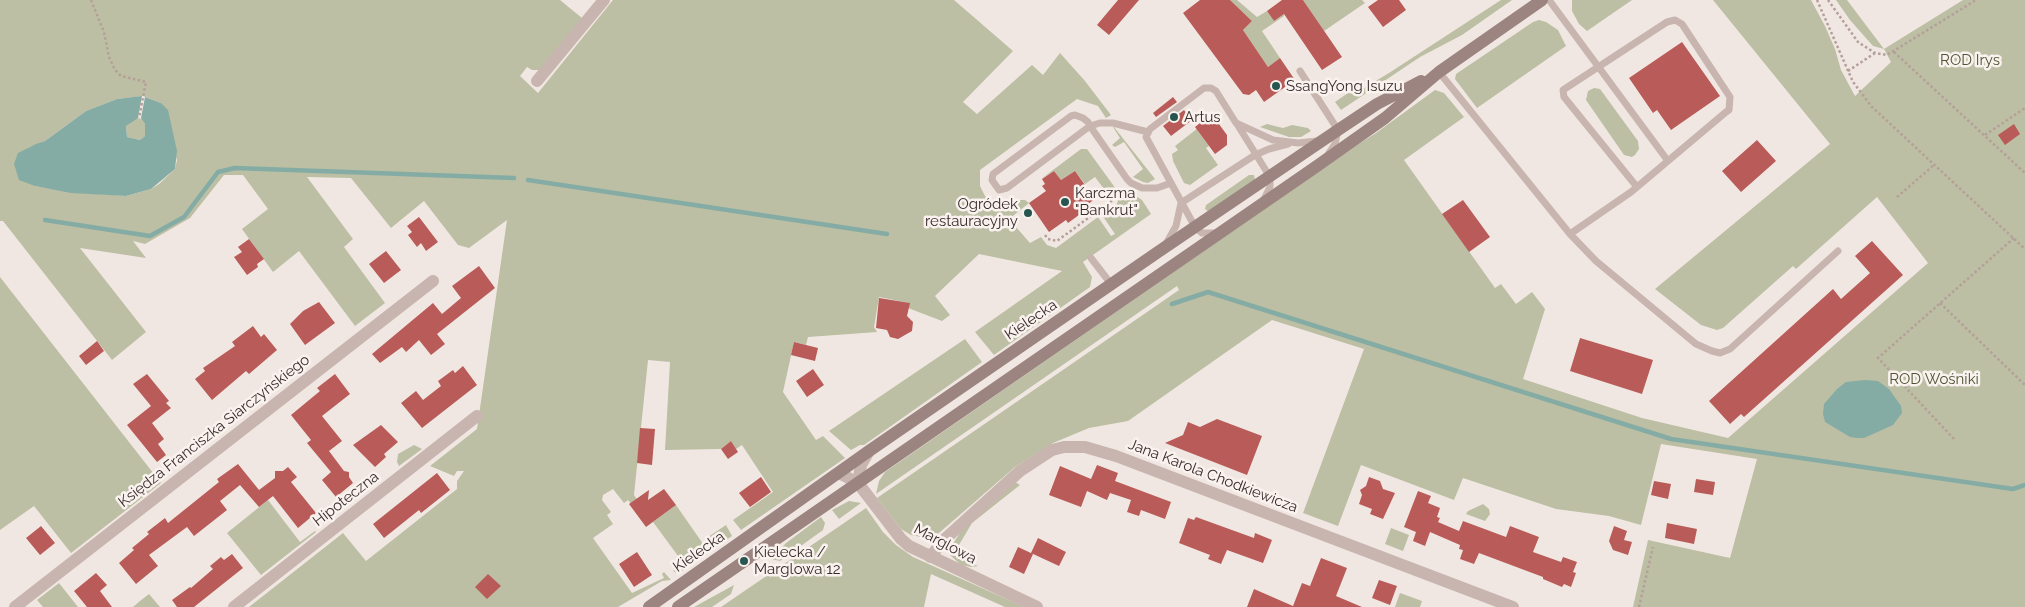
<!DOCTYPE html>
<meta charset="utf-8">
<style>
body{margin:0}
canvas{display:block;background:#f1e7e2}
</style>
<canvas width="2025" height="607"></canvas>
<script>
const c = document.querySelector('canvas').getContext('2d');
c.lineJoin = 'round';
function fillPath(path, color) { c.fillStyle = color; c.fill(path, 'evenodd'); }
const poly = rows => new Path2D(rows.map(r => 'M' + r).join(''));
function strokePath(path, color, width, dash) { c.strokeStyle = color; c.lineWidth = width; c.lineCap = dash ? 'butt' : 'round'; c.setLineDash(dash || []); c.stroke(path); }
function write(font, color, halo, rows, align = 'center') {
  c.font = font + ' Raleway,sans-serif'; c.lineWidth = 5; c.setLineDash([]); c.textBaseline = 'middle'; c.strokeStyle = halo; c.fillStyle = color; for (const [text, x, y, turn = 0] of rows) {
    c.save(); c.translate(x, y); c.rotate((+turn || 0) * Math.PI / 180); c.textAlign = isNaN(turn) ? turn : align; if (halo) c.strokeText(text, 0, 0); c.fillText(text, 0, 0); c.restore();
  }
}
const green = poly([
 [0,0,560,0,582,18,541,70,532,70,527,67,520,76,538,93,613,0,954,0,1013,51,963,102,977,114,1032,65,1043,75,1060,53,1085,81,1111,115,1106,118,1098,106,1077,99,980,170,980,186,985,196,1000,206,1005,205,1012,200,1025,200,1029,203,1009,219,1030,243,1041,237,1047,245,1056,248,1098,217,1111,236,1115,234,1102,215,1116,206,1119,198,1130,192,1142,200,1151,214,1083,262,1092,277,1090,287,994,355,975,332,1062,271,979,254,935,296,950,315,942,321,908,308,909,303,879,297,874,327,877,332,808,337,806,345,794,342,783,392,816,440,823,436,845,458,741,530,733,520,773,492,742,445,736,449,731,441,721,449,665,450,670,362,648,360,634,495,641,505,633,506,628,500,624,503,613,489,603,495,602,500,611,512,607,515,613,524,593,538,632,593,664,578,662,574,664,572,671,580,662,581,618,607,249,607,343,533,366,561,457,489,457,481,464,471,457,471,454,476,430,466,477,429,507,220,469,248,458,245,424,201,391,228,351,178,307,177,353,239,344,247,385,303,355,326,299,251,273,272,242,229,268,209,243,175,224,175,190,218,145,244,133,241,146,258,80,248,146,332,112,360,3,221,0,221],
 [143,96,161,103,177,160,175,169,159,184,151,189,126,196,71,192,35,186,28,148,45,141,86,111,117,99],
 [1230,0,1237,0,1257,17,1267,11,1274,21,1284,14,1284,16,1262,31,1280,58,1268,67,1243,30,1252,21],
 [1303,0,1362,0,1365,3,1324,31],
 [1501,0,1512,0,1462,35,1420,57,1341,110,1335,102,1361,84,1364,88,1389,73],
 [1572,0,1632,0,1587,31,1579,24,1572,11],
 [1713,0,1811,0,1825,26,1835,49,1841,70,1855,96,1891,62,1884,49,1873,46,1850,20,1836,0,1847,0,1884,49,1963,0,2025,0,2025,607,1633,607,1648,540,1730,558,1757,459,1661,444,1641,525,1609,516,1556,509,1463,478,1454,500,1361,465,1338,526,1303,513,1364,349,1272,320,1128,421,1089,428,1053,443,1015,467,932,539,911,535,901,529,877,498,1179,290,1177,286,876,494,879,481,885,472,1360,143,1376,133,1435,90,1444,93,1464,117,1404,160,1495,288,1501,284,1516,304,1532,292,1545,309,1523,379,1642,418,1728,438,1928,263,1877,197,1796,269,1793,266,1723,328,1717,330,1701,325,1655,289,1830,144],
 [1539,20,1546,22,1558,30,1566,46,1477,108,1455,79,1456,74,1533,22],
 [1594,88,1600,89,1638,141,1639,149,1635,155,1632,157,1624,155,1586,100,1588,91],
 [136,118,142,119,145,124,145,136,140,140,127,137,126,126],
 [1267,124,1283,128,1292,125,1308,128,1311,131,1301,137,1289,137,1260,127],
 [1113,127,1114,127,1155,179,1148,183,1143,182,1133,177,1143,169,1124,142,1115,147,1112,145,1120,138],
 [1198,128,1198,131,1209,146,1206,148,1218,165,1190,185,1184,183,1173,161,1172,154,1178,150,1175,146],
 [1081,149,1087,149,1116,189,1111,193,1107,193,1095,177,1085,184,1075,171,1061,180,1054,171,1041,179],
 [1249,175,1254,175,1255,180,1209,212,1205,209,1206,205],
 [0,277,161,483,71,553,34,506,0,530],
 [965,339,982,362,864,445,860,445,851,450,829,431],
 [414,445,422,449,399,466,397,462,398,454],
 [1015,482,1020,485,972,523,953,555,978,566,971,567,961,565,950,555,950,548,966,524],
 [268,500,300,542,315,531,316,532,261,575,227,533],
 [849,501,861,503,839,519,832,510],
 [1483,504,1489,509,1490,514,1485,521,1466,514,1468,511],
 [676,505,708,551,678,574,673,571,684,564,653,522],
 [866,508,883,532,896,545,913,557,1024,607,1005,607,931,574,924,607,721,607],
 [821,517,825,523,823,530,780,561,771,559,786,543],
 [726,525,732,536,716,547,708,537],
 [1391,528,1409,535,1403,551,1385,544],
 [59,583,78,607,43,607,37,600],
 [734,585,731,594,712,607,694,607],
 [1400,593,1422,601,1420,607,1395,607],
 [149,594,160,607,133,607,140,601]
]);
const water = poly([
 [142,96,138,118,126,126,127,137,140,140,145,136,145,124,141,118,145,97,161,103,168,110,177,151,175,169,151,189,126,196,71,193,35,186,19,180,14,164,18,153,36,144,45,141,86,111,117,99],
 [1865,380,1878,381,1889,389,1901,406,1902,413,1893,425,1864,438,1857,438,1850,437,1825,422,1823,414,1824,404,1837,389,1846,382]
]);
const stream = poly([
 [528,180,887,234],
 [45,220,150,236,184,217,218,172,235,168,514,178],
 [1172,304,1208,292,1671,439,2013,489,2025,485]
]);
const building = poly([
 [1118,0,1139,0,1109,35,1097,25],
 [1200,0,1230,0,1252,21,1243,30,1268,67,1280,58,1295,80,1264,102,1256,90,1249,95,1243,94,1183,13],
 [1282,0,1303,0,1342,57,1322,70,1284,14,1274,21,1267,11],
 [1378,0,1399,0,1406,10,1383,27,1368,7],
 [1682,42,1720,96,1671,130,1657,110,1653,113,1629,78],
 [1173,97,1177,102,1156,117,1153,113],
 [1184,110,1192,120,1171,136,1163,126],
 [1206,118,1216,120,1227,135,1227,145,1215,154,1195,127],
 [2014,124,2020,134,2005,145,1998,135],
 [1757,140,1776,161,1741,192,1722,171],
 [1054,171,1061,180,1075,171,1095,199,1081,209,1083,212,1068,223,1066,220,1049,232,1029,203,1046,191,1042,186,1045,184,1042,179],
 [1463,200,1490,237,1469,252,1442,214],
 [419,217,438,242,426,251,421,243,417,247,408,235,412,232,407,226],
 [249,239,264,259,257,264,258,267,247,275,234,257,242,252,238,247],
 [1872,241,1903,275,1744,417,1741,414,1730,424,1709,401,1833,289,1841,299,1870,273,1855,256],
 [386,251,401,270,384,283,369,264],
 [479,266,495,288,437,334,445,344,431,355,419,340,406,352,402,347,380,363,372,354,433,303,442,314,461,298,452,286],
 [879,298,910,303,907,316,913,322,912,331,898,339,890,337,887,330,876,328],
 [319,302,335,323,305,345,290,324,303,311],
 [253,326,261,337,264,334,277,350,249,374,246,371,212,400,195,379,205,371,203,368,235,346,232,342],
 [1580,338,1653,360,1642,394,1570,371],
 [97,341,104,351,86,365,79,356],
 [794,342,818,348,815,361,791,355],
 [463,366,477,385,422,428,401,403,416,391,423,400,441,386,438,381,453,370,455,373],
 [813,369,824,385,807,397,796,381],
 [147,374,169,401,166,403,171,408,152,423,164,439,158,444,166,455,157,462,127,425,151,406,133,384],
 [335,374,350,394,322,416,342,441,329,451,344,471,349,472,349,477,353,483,336,497,322,480,331,472,307,443,311,440,291,415,320,391,317,388],
 [1217,419,1262,436,1247,475,1165,443,1183,435,1188,422,1200,427],
 [381,425,398,442,384,454,386,457,375,467,353,445],
 [640,428,655,429,652,465,637,463],
 [731,441,738,452,728,459,721,449],
 [238,464,259,490,275,478,275,471,283,471,288,467,297,477,291,482,316,513,298,528,273,496,259,507,240,485,220,501,227,510,194,536,187,527,149,555,158,566,136,584,119,563,134,550,132,548,149,534,147,532,165,518,168,523,219,482,217,479],
 [1097,465,1118,473,1115,481,1171,502,1165,519,1141,510,1139,516,1127,512,1131,500,1110,493,1107,500,1087,491,1081,507,1049,495,1060,466,1091,479],
 [437,473,450,490,421,513,419,510,384,538,373,524],
 [761,477,771,492,750,507,739,493],
 [1369,477,1380,481,1383,489,1395,493,1383,519,1370,514,1372,509,1359,504,1362,495,1360,490,1366,486],
 [1696,479,1715,482,1713,495,1694,492],
 [1654,481,1671,484,1668,499,1651,495],
 [664,489,676,505,646,527,629,504,649,490,648,500],
 [1418,491,1431,496,1428,503,1440,508,1437,517,1440,518,1438,522,1459,531,1463,521,1506,537,1510,526,1539,537,1533,552,1561,562,1563,557,1577,562,1573,572,1576,573,1571,587,1564,584,1562,587,1543,579,1543,577,1479,553,1474,564,1460,559,1463,550,1459,549,1460,545,1430,532,1425,546,1413,541,1416,532,1404,527],
 [1196,517,1254,538,1255,533,1272,540,1263,563,1227,550,1221,564,1208,559,1210,555,1179,543,1188,518,1194,520],
 [1667,523,1697,529,1694,544,1665,538],
 [41,526,55,543,40,555,26,538],
 [1614,526,1627,531,1624,540,1632,542,1628,555,1613,550,1609,541],
 [1038,538,1066,552,1059,566,1031,553],
 [1018,547,1033,554,1024,574,1009,567],
 [637,552,652,575,634,587,619,564],
 [232,554,243,568,194,607,177,607,172,600,190,587,191,588,213,569,210,566,221,557,224,560],
 [1321,558,1347,568,1336,596,1362,607,1247,607,1254,589,1293,606,1302,583,1310,586],
 [96,573,107,585,100,591,112,607,87,607,74,591],
 [488,574,501,586,487,599,475,587],
 [1379,580,1397,586,1390,605,1372,598]
]);
const path = poly([
 [91,0,104,32,109,57,115,70,121,76,146,82,139,118],
 [1817,0,1853,82,1871,106,2025,249],
 [1828,0,1858,42,1875,53,1887,55,1976,0],
 [1894,52,2025,173],
 [1848,71,1875,53],
 [1985,135,2025,108],
 [1897,197,1934,165],
 [1045,235,1048,239,1057,241,1125,191],
 [1940,303,2025,385],
 [1954,439,1878,358,2014,238],
 [1639,607,1653,547]
]);
const lane = poly([
 [1549,0,1668,161],
 [1300,71,1338,130,1335,144,1329,153],
 [1439,72,1570,234,1596,261,1696,344,1712,351,1720,353,1730,349,1838,251],
 [1237,124,1270,177,1270,187,1264,199],
 [1148,132,1113,123,1100,123,1090,126,1007,188,999,190,992,180,993,174,1071,116,1075,115,1083,118,1088,122,1090,126,1127,179,1131,183,1142,188,1157,188,1171,183],
 [1216,233,1202,233,1195,227,1146,137,1150,129,1204,88,1211,88,1216,91,1236,123,1273,140,1298,143,1317,141],
 [1570,234,1631,192,1637,187,1726,112,1729,110,1730,97,1682,24,1675,20,1667,22,1563,90,1564,97,1637,187],
 [1167,242,1176,226,1181,203,1255,155,1269,149,1288,144],
 [1091,258,1111,284]
]);
const street = poly([
 [537,81,604,0],
 [839,473,858,483,901,539,909,546,1037,607],
 [858,483,861,465,869,451],
 [930,557,945,539,1020,471,1052,450,1064,447,1085,447,1116,456,1513,607],
 [15,607,433,281],
 [234,607,477,416]
]);
const secondary = poly([
 [649,607,869,451,1158,252,1338,130,1377,104,1421,81],
 [678,607,1317,166,1385,118,1439,72,1542,0]
]);
const markers = [
 [1276,86,5,"#26564f"],
 [1174,117,5,"#26564f"],
 [1065,202,5,"#26564f"],
 [1028,213,5,"#26564f"],
 [744,561,5,"#26564f"]
];
const parkNames = [
 ["ROD Irys",1970,60],
 ["ROD Wośniki",1934,379]
];
const poiNames = [
 ["SsangYong Isuzu",1286,86],
 ["Artus",1184,117],
 ["Karczma",1075,193],
 ["\"Bankrut\"",1075,210],
 ["Ogródek",1018,204,"right"],
 ["restauracyjny",1018,221,"right"],
 ["Kielecka /",754,552],
 ["Marglowa 12",754,569]
];
const streetNames = [
 ["Kielecka",1031,320,-34],
 ["Księdza Franciszka Siarczyńskiego",214,431,-38],
 ["Jana Karola Chodkiewicza",1213,476,21],
 ["Hipoteczna",346,499,-38],
 ["Marglowa",945,544,28],
 ["Kielecka",699,552,-35]
];
fillPath(green, '#bcbfa3');
fillPath(water, '#84aca5');
strokePath(stream, '#84aca5', 4.5);
fillPath(building, '#b95b58');
strokePath(path, '#b49f99', 2.5, [2.5, 2.5]);
strokePath(lane, '#c9b5af', 7);
strokePath(street, '#c9b5af', 12);
strokePath(secondary, '#9c8480', 12);
for (const [x, y, r, color] of markers) { const dot = new Path2D(); dot.arc(x, y, r, 0, 2 * Math.PI); c.fillStyle = color; c.fill(dot); strokePath(dot, '#f9f2ee', 2); }
write('15px', '#4f5432', '#f9f2ee', parkNames);
write('15px', '#382d2c', '#f9f2ee', poiNames, 'left');
write('15px', '#382d2c', '#f9f2ee', streetNames);
</script>
